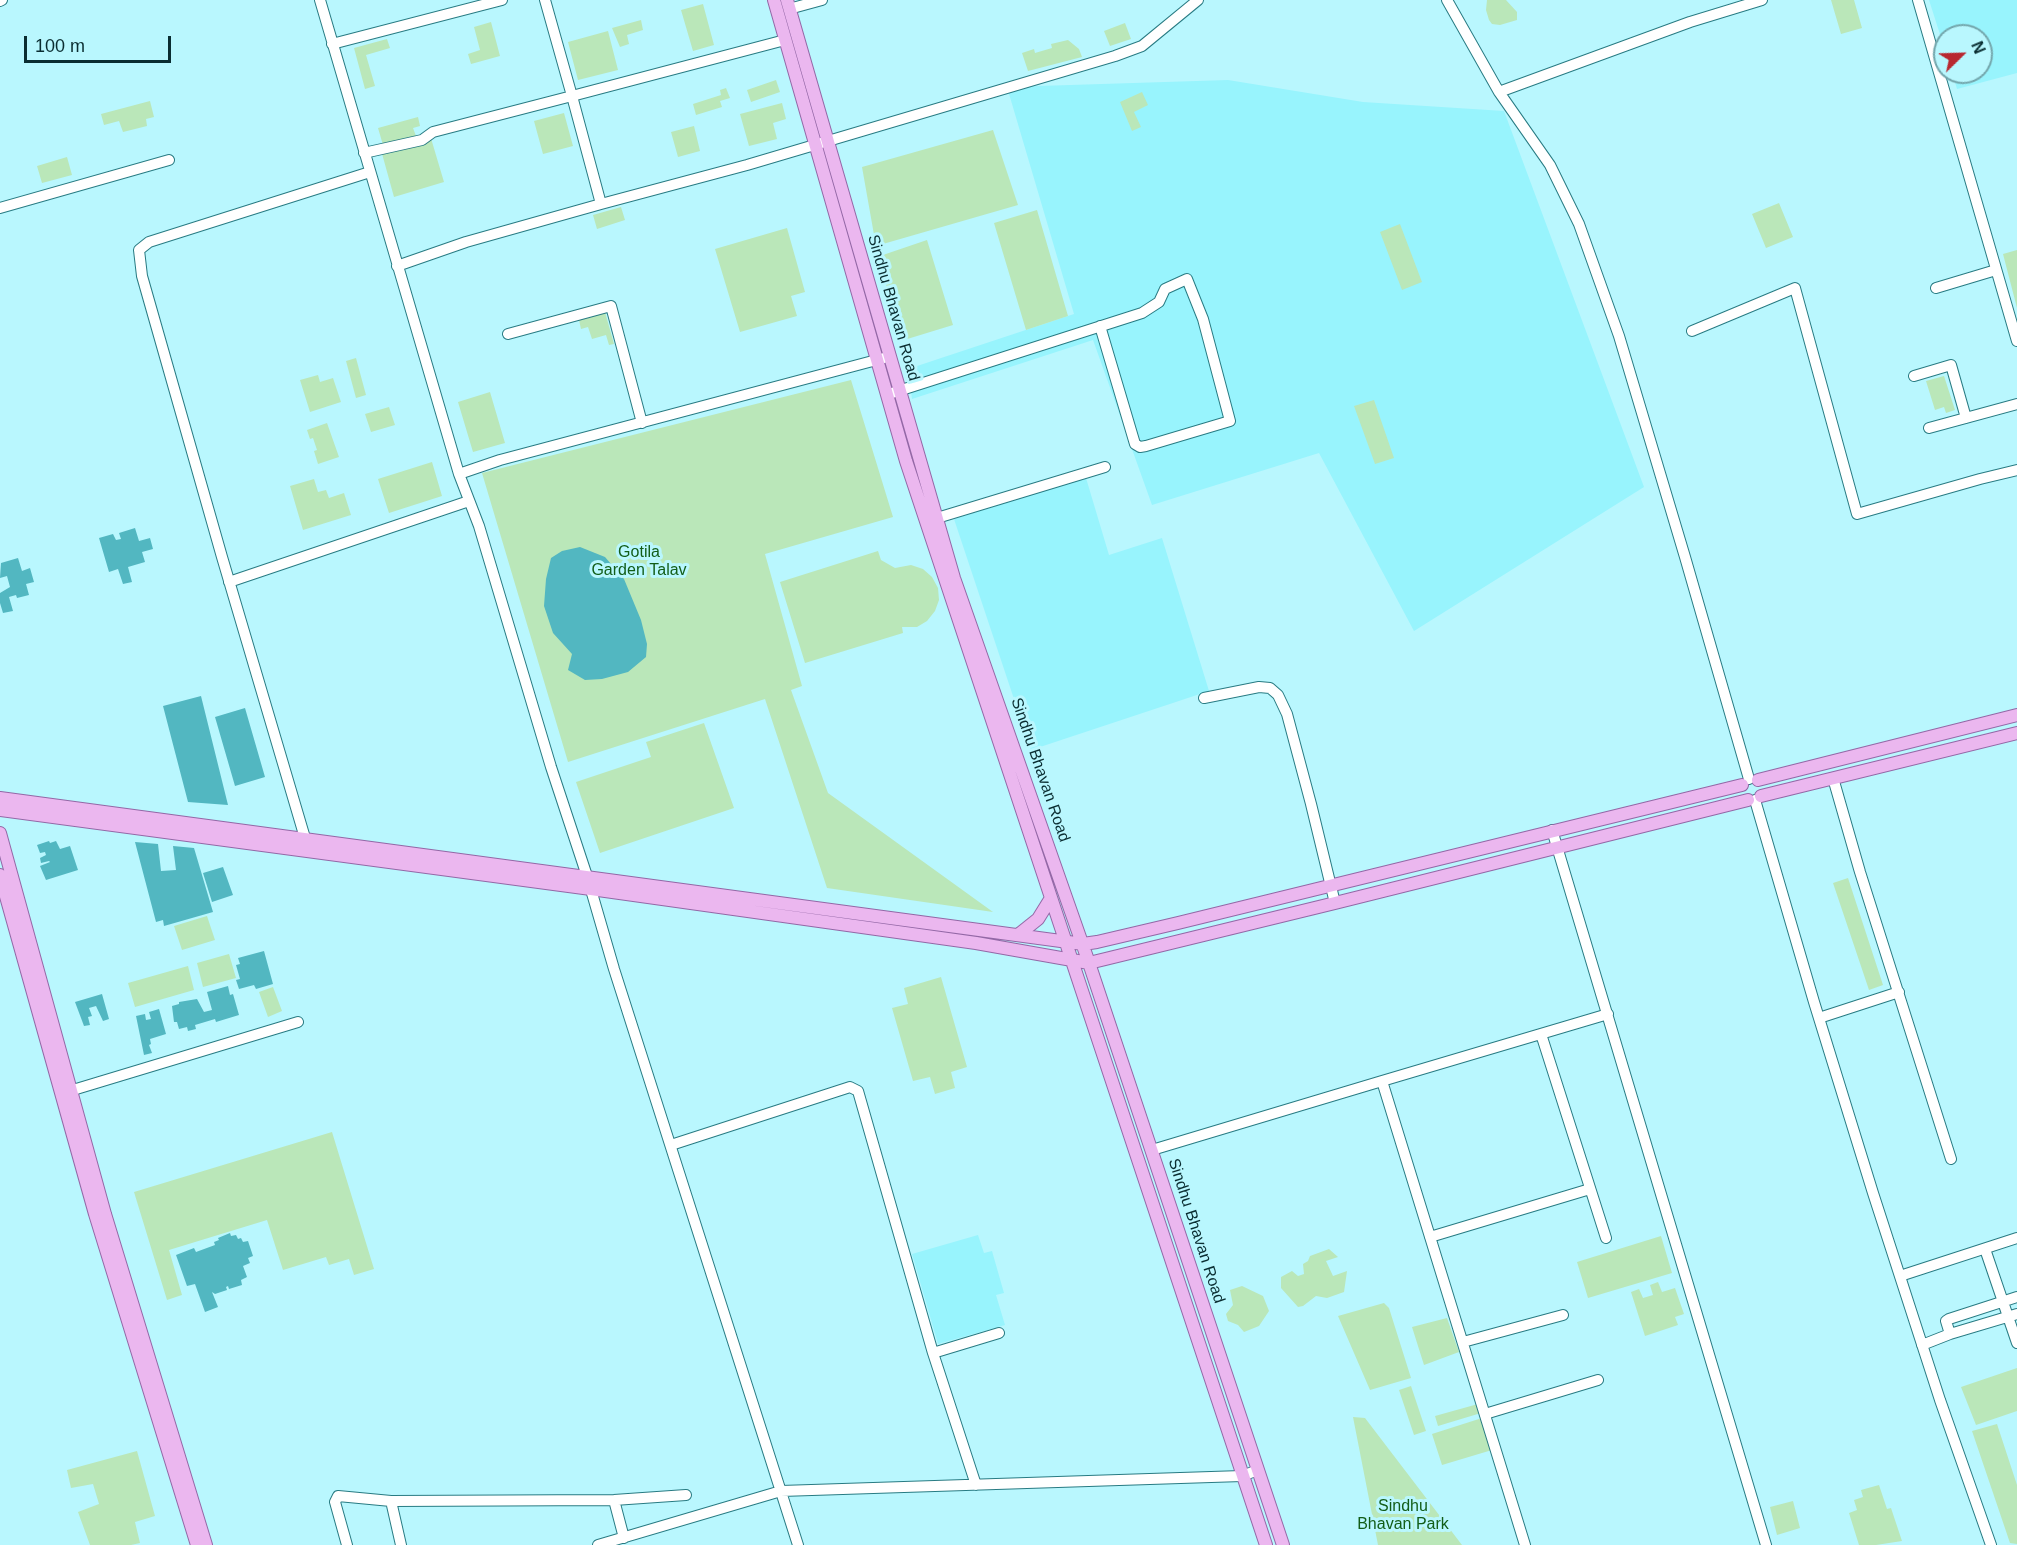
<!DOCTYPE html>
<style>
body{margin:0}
#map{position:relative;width:2017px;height:1545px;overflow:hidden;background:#b9f7fe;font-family:Helvetica,sans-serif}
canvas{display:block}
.north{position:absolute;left:1933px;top:24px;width:60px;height:60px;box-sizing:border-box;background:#b9f7fe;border:2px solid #73a6ac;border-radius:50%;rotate:67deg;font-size:16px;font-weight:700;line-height:24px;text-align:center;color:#0a2d31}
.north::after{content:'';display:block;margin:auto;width:21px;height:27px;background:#b82830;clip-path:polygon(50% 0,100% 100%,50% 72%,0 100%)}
.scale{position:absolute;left:24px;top:36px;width:147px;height:27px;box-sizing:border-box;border:3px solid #0a2d31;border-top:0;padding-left:8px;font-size:18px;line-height:21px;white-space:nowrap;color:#0a2d31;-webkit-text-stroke:4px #b9f7fe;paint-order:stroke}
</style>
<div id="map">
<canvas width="2017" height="1545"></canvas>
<div class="north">N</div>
<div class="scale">100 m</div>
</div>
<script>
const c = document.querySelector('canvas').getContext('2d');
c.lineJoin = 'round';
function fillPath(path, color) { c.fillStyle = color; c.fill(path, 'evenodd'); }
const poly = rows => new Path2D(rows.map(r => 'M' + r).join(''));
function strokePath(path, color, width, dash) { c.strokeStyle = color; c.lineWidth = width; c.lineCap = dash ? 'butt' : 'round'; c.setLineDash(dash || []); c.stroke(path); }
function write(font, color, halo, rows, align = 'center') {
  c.font = font + ' Helvetica,sans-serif'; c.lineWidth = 6; c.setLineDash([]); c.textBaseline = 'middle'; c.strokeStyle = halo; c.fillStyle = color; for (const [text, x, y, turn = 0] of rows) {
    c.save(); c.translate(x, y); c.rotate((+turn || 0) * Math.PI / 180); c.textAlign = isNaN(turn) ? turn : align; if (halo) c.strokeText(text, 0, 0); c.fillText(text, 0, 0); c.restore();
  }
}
const built = poly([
 [1929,0,2017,0,2017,73,1957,89,1952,72,1981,72,1981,36,1945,36,1945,50],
 [1228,80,1363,102,1504,111,1644,487,1414,631,1319,453,1152,505,1093,340,912,399,908,369,1074,314,1007,87],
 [1086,478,1109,555,1162,538,1209,691,1031,750,954,519],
 [978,1235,984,1253,992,1251,1004,1293,996,1295,1005,1325,938,1344,912,1254]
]);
const green = poly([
 [1487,0,1506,0,1517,12,1517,20,1500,25,1492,24,1489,20,1486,10],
 [1831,0,1854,0,1862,28,1841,34],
 [703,4,714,45,693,51,681,10],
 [641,20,643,30,627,35,629,44,620,47,612,28],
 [491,22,500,56,471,64,468,54,480,50,474,27],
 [1125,23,1131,39,1110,46,1104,31],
 [608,31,618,70,578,80,568,42],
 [387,39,390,48,366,55,375,86,365,89,354,48],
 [1068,40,1079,49,1082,57,1028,71,1022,53,1034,49,1035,53,1052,48,1051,44],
 [776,80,780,92,751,102,747,90],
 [726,88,730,98,720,101,722,107,696,115,693,104,721,95,720,90],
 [1142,92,1148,105,1134,112,1141,127,1132,131,1120,102],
 [150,101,154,117,146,119,147,126,123,132,119,121,104,125,101,114],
 [782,103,786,119,773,123,777,139,749,146,740,114],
 [564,113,573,146,543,154,534,121],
 [418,117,420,126,413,128,416,136,383,145,378,128],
 [694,126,700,151,678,157,671,132],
 [993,130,1018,205,876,246,862,167],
 [430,135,444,182,394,197,381,150],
 [67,157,72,175,42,183,37,166],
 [1779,203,1793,237,1766,248,1752,214],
 [621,207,625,220,597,229,593,215],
 [1037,210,1068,316,1026,330,994,223],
 [1400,224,1422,282,1402,290,1380,232],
 [787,228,805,292,791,296,797,316,740,332,715,249],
 [927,240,953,325,904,340,877,257],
 [2017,250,2017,308,2003,254],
 [605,312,614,344,609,345,606,335,592,339,588,327,581,329,579,320],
 [356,358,366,395,356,398,346,361],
 [318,375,320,382,333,378,341,402,310,412,300,380],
 [1944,376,1955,410,1946,413,1944,407,1935,410,1926,381],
 [851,380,893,517,765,554,802,686,791,690,828,793,993,912,827,888,765,699,568,762,482,473],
 [490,392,505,443,473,452,458,402],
 [1374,400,1394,458,1375,464,1354,406],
 [389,407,395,425,371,432,365,414],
 [327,423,339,457,318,464,314,451,317,450,313,438,310,439,307,430],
 [432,462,442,496,389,513,378,479],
 [314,479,318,492,326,490,329,498,344,493,351,515,303,530,290,486],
 [878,551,881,560,895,568,911,565,923,569,932,577,938,588,939,600,935,611,927,621,917,627,902,627,903,633,805,663,780,582],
 [704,723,734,808,600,853,576,782,651,757,646,742],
 [1848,878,1883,985,1869,990,1833,883],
 [207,916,215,940,182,950,174,926],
 [229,954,236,978,203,987,197,963],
 [188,966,194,990,135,1007,128,983],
 [941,977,967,1067,951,1072,955,1088,935,1094,930,1077,913,1081,892,1008,908,1004,904,988],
 [273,987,282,1011,268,1017,259,992],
 [332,1132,374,1269,354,1275,349,1259,329,1265,326,1257,283,1270,267,1220,169,1250,182,1295,167,1300,134,1192],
 [1661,1236,1672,1273,1588,1298,1577,1262],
 [1329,1249,1338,1257,1326,1261,1333,1276,1347,1271,1344,1292,1327,1298,1316,1296,1303,1306,1298,1307,1281,1288,1281,1277,1292,1271,1298,1276,1304,1274,1303,1264,1308,1261,1310,1256],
 [1658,1282,1662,1292,1675,1288,1684,1314,1675,1317,1678,1325,1645,1336,1631,1292,1639,1289,1643,1298,1653,1295,1650,1285],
 [1242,1286,1263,1296,1269,1311,1259,1326,1244,1332,1238,1325,1228,1321,1226,1314,1233,1305,1230,1290],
 [1384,1303,1389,1308,1411,1378,1370,1390,1338,1316],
 [1447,1318,1459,1352,1424,1365,1412,1327],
 [2017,1368,2017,1411,1976,1425,1961,1387],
 [1411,1386,1426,1431,1414,1435,1399,1390],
 [1478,1404,1481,1413,1438,1426,1435,1416],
 [1353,1417,1365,1418,1462,1545,1378,1545],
 [1482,1418,1492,1450,1442,1465,1432,1434],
 [1997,1424,2017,1485,2017,1544,2010,1543,1972,1431],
 [137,1451,155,1516,135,1522,140,1543,131,1545,90,1545,78,1512,99,1504,93,1484,71,1488,67,1470],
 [1879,1485,1887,1509,1891,1508,1902,1541,1876,1545,1859,1545,1849,1513,1857,1510,1854,1500,1863,1497,1861,1490],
 [1793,1501,1800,1528,1777,1535,1770,1507]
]);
const water = poly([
 [135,528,139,541,150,538,153,549,142,552,145,562,128,567,132,582,123,584,118,569,109,572,99,538,113,534,116,540,121,539,119,533],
 [580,547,605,557,624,579,641,620,647,644,646,657,628,672,602,679,585,680,568,670,572,654,553,633,544,606,546,579,551,558,562,551],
 [18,558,22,571,30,568,34,582,26,584,29,595,17,598,16,595,9,597,13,611,3,613,0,603,0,593,10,587,7,576,0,578,1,563],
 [201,696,228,805,188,802,163,706],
 [245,708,265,777,235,786,215,717],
 [49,841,50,843,56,841,60,849,70,846,78,870,46,880,40,866,50,862,49,861,41,863,40,858,46,855,45,852,40,853,37,845],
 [135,842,158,844,161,871,176,870,173,846,194,848,213,912,164,926,163,920,156,922],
 [223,867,233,895,212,902,203,873],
 [264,951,273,984,256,989,254,985,239,989,236,980,240,979,236,965,240,964,238,958],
 [228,986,230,995,233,994,239,1015,216,1022,215,1019,195,1025,196,1029,188,1031,187,1027,179,1029,177,1022,174,1022,172,1006,179,1004,179,1002,197,999,204,1012,212,1010,207,992],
 [102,994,109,1019,103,1021,96,1006,89,1008,92,1016,88,1017,90,1025,84,1026,75,1002],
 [159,1009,166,1034,150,1039,151,1044,149,1045,152,1053,144,1055,136,1016,145,1014,146,1020,151,1019,149,1012],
 [230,1233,231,1236,236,1235,238,1239,241,1238,243,1242,248,1241,253,1256,248,1258,250,1263,243,1266,247,1277,241,1280,242,1285,229,1289,228,1286,226,1287,227,1290,215,1294,212,1292,218,1307,205,1312,195,1284,187,1286,176,1255,194,1248,196,1252,215,1245,214,1242,219,1240,218,1238]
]);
const minor = poly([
 [320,0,459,474,479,526,551,767,587,876,614,969,798,1545],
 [1447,0,1499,92,1550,165,1579,224,1619,336,1685,557,1749,779],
 [1918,0,2017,341],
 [0,1,2,0],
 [789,9,822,0],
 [785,40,572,96,601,204,747,165,1115,56,1142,46,1198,0],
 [332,44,502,0],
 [1499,92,1690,22,1762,0],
 [364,153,422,140,433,132,572,96,545,0],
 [0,208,169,160],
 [397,266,466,242,601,204],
 [1936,288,1996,270],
 [1692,331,1795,288,1857,514,1980,479,2017,470],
 [508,334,611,306,642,423],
 [1914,376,1951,365,1966,418],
 [892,393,1142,313,1159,302,1165,289,1187,279,1203,319,1230,421,1146,446,1140,447,1135,444,1100,326],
 [1929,428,2017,404],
 [459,474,500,460,884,358],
 [937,518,1105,467],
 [229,582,469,501],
 [1204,698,1259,687,1270,688,1278,695,1287,714,1311,804,1335,903],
 [1833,778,1860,872,1951,1159],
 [1755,800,1814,1002,1873,1193,1940,1400,1991,1545],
 [1552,830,1766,1545],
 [305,838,222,557,142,276,139,250,149,242,370,172],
 [1819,1018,1899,992],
 [1541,1034,1606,1238],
 [1382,1081,1608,1014],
 [63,1093,298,1022],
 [671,1145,850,1087,858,1091,933,1353,976,1485],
 [1152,1150,1382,1081,1525,1545],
 [1430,1237,1590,1189],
 [1985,1249,2017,1343],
 [1900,1276,2017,1238],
 [2017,1297,1949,1319,1946,1321,1950,1334,2017,1314],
 [1463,1342,1563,1315],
 [1922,1345,1950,1334],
 [933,1353,999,1333],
 [1485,1414,1598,1380],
 [614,1500,624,1538],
 [347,1545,335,1502,338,1496,391,1501],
 [401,1545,391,1501,614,1500,686,1495],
 [598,1545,781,1491,1242,1476,1258,1470]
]);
const major = poly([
 [774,0,906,461,1266,1545],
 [787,0,954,578,1089,963,1283,1545],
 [1758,780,2017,715],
 [1761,796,2017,733],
 [0,798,1083,944,1097,942,1178,923,1742,785],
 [0,810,591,889,976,943,1089,963,1335,903,1748,800],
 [0,833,105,1214,206,1545],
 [0,875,95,1214,197,1545],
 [1018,935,1038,919,1051,898]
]);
const streetNames = [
 ["Sindhu Bhavan Road",893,308,74],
 ["Sindhu Bhavan Road",1040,770,71],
 ["Sindhu Bhavan Road",1196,1231,72]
];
const parkNames = [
 ["Gotila",639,553],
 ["Garden Talav",639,571],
 ["Sindhu",1403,1507],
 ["Bhavan Park",1403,1525]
];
fillPath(built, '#98f4fd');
fillPath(green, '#bae7b9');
fillPath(water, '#52b7c1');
strokePath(minor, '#287b83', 12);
strokePath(major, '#9368a6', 14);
strokePath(minor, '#fff', 10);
strokePath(major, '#ebb7ef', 12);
write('16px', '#0a2d31', '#b9f7fe', streetNames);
write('16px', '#125d18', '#b9f7fe', parkNames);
</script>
